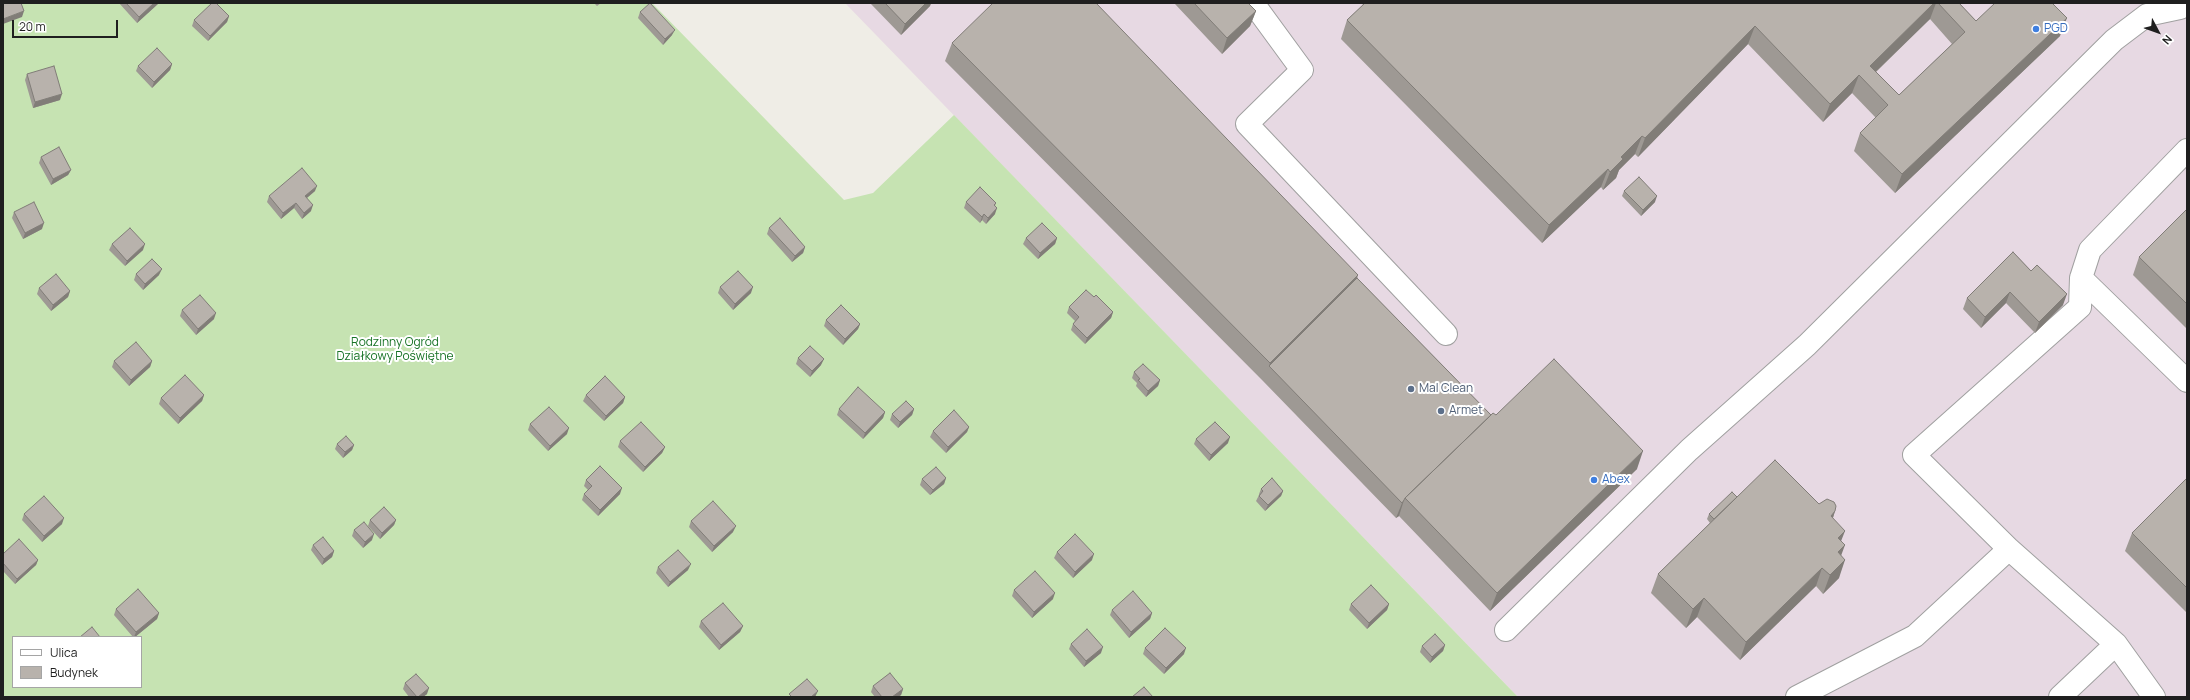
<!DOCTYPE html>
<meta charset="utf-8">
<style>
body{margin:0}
#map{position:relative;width:2190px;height:700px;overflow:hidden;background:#efede6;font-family:Manrope,sans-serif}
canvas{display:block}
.frame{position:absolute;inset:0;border:4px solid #1f1f1f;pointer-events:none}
.legend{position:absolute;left:12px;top:636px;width:130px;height:52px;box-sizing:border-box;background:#fff;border:1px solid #a5a5a5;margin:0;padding:5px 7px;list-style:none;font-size:12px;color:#1f1f1f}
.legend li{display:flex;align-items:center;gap:8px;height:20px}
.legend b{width:20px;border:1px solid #a5a5a5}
.north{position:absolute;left:2138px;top:12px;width:40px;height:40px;-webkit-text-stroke:3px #fff;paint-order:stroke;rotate:131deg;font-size:11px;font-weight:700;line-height:16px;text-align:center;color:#1f1f1f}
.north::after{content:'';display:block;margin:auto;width:14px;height:18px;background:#1f1f1f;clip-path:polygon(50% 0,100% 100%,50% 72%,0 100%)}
.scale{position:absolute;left:12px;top:20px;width:106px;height:18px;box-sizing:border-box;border:2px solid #1f1f1f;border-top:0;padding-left:5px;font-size:12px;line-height:14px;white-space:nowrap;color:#1f1f1f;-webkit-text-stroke:3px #fff;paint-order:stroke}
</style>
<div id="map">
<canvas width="2190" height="700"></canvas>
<div class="frame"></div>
<ul class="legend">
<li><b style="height:5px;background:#fff"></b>Ulica</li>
<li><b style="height:11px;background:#b8b2ac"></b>Budynek</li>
</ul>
<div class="north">N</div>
<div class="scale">20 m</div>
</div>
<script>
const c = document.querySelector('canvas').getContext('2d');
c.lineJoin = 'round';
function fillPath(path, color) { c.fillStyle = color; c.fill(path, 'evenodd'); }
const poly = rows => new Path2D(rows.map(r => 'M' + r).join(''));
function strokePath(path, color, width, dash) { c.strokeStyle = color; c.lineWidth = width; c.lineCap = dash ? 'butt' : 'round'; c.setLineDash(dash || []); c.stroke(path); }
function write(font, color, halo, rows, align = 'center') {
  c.font = font + ' Manrope,sans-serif'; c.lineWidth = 4; c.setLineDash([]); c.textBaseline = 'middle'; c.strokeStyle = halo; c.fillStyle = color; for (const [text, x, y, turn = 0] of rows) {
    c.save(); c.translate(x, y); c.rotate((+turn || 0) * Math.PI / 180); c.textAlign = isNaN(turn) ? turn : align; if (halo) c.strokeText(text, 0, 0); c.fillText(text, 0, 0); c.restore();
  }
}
const industrial = poly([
 [845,3,2187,3,2187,697,1518,697]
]);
const grass = poly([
 [3,3,652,3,844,200,873,193,954,115,1518,697,3,697],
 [13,637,141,637,141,687,13,687]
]);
const minor = poly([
 [1253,3,1302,70,1247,124,1446,334],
 [2081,278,2187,381],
 [1506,630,1689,450,1807,345,2114,40,2147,15,2180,8,2185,3],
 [1797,697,1915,636,2009,549],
 [2060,697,2116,644],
 [2154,697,2116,644,2009,549,1914,455,2080,307,2081,278,2090,250,2187,150]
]);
const wall = poly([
 [119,3,159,3,137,23],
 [594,3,601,3,597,6],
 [870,3,931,3,930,6,901,35],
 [1176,3,1248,3,1256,11,1250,26,1222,54,1175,4],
 [1362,3,1959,3,1976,21,2060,36,1895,193,1854,151,1860,133,1876,118,1852,93,1823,122,1748,44,1638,157,1635,154,1619,170,1616,178,1603,190,1601,187,1542,243,1341,39,1347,20,1363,5],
 [1930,19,1952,44,1899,95,1876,72],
 [640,12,672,35,663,45,638,18],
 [229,16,227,22,208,41,192,26,194,20],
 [952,43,1357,278,1491,415,1496,415,1637,469,1490,611,1399,516,1396,518,1263,381,945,61],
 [172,64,170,70,152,88,136,71,138,66],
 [27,74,60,100,33,108,25,80],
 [41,157,71,170,68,175,51,185,39,163],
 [315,191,307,198,311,211,302,219,294,208,281,219,267,202,269,196],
 [1624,191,1655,202,1641,216,1622,196],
 [966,202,996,203,995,206,995,214,986,224,982,220,980,223,964,208],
 [2187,209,2187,329,2133,275,2139,257],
 [14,212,42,229,23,239,12,218],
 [769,228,805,247,803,253,792,262,767,234],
 [1026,238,1057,238,1055,244,1038,259,1023,244],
 [112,244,143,250,125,266,109,250],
 [2013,252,2063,305,2035,333,2006,303,1981,328,1963,309,1967,298],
 [136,274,159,275,143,290,134,280],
 [720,287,751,293,733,310,718,293],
 [39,288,70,291,68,297,51,311,37,294],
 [1094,297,1113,312,1111,318,1085,344,1071,330,1073,324,1075,321,1067,313,1069,307],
 [182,310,214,319,196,335,180,316],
 [826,320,860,324,858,329,843,345,824,326],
 [798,358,821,365,810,377,796,364],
 [114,361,152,361,150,367,129,386,112,367],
 [1134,372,1160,380,1158,386,1146,397,1136,386,1137,383,1132,378],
 [204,395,202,401,178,424,159,404,161,398],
 [586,395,625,397,623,403,604,421,583,401],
 [839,409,885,412,883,418,863,439,837,415],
 [914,409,912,415,898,428,890,420,892,414],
 [530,424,567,434,548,451,528,430],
 [969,427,967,432,946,453,930,437,933,431],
 [1196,439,1228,443,1209,461,1194,444],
 [620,441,665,447,662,453,643,472,618,447],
 [337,444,354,445,352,450,343,458,335,449],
 [946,478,944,484,930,495,920,485,922,479],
 [2187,478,2187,613,2125,551,2132,533],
 [586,480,620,494,598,516,582,500,584,494,588,490,584,486],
 [1261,489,1283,491,1281,496,1265,511,1256,501,1259,495,1259,494],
 [1737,497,1819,504,1835,511,1833,518,1841,541,1841,556,1839,578,1823,594,1816,586,1740,660,1697,617,1686,628,1651,593,1658,574,1710,523,1707,519,1709,514],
 [24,514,62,524,42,542,22,520],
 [370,520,396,520,394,525,380,539,368,526],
 [691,521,733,532,712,552,689,527],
 [354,530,372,540,363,548,352,536],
 [313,545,334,551,332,557,322,565,311,550],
 [1057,552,1092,560,1073,578,1054,558],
 [3,554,38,560,36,565,15,584,3,571],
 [658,567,688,570,668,587,656,573],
 [1014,590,1053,599,1032,618,1012,596],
 [1351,604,1389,604,1387,610,1367,629,1349,610],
 [116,609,159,613,157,619,135,637,133,637,114,615],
 [1112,610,1152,613,1150,619,1129,638,1110,615],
 [701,621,743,626,740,632,719,650,699,627],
 [1071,644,1101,653,1084,667,1069,649],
 [1445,645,1443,651,1430,663,1420,652,1422,646],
 [1145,648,1184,654,1164,674,1143,654],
 [405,683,427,694,423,697,409,697,403,689],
 [873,686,903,689,901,695,898,697,875,697,871,692]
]);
const shadedWall = poly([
 [154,3,159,3,137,23,139,17],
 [926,3,931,3,930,6,901,35,905,24],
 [1934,3,1936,3,1930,19,1865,82,1870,66],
 [24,11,22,17,3,24,3,19],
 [1256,11,1250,26,1222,54,1227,38],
 [229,16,227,22,208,41,210,36],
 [2067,18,2060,36,1895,193,1902,174],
 [1755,26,1748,44,1638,157,1645,138],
 [675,30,672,35,663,45,665,39],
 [172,64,170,70,152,88,154,82],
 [1859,75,1852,93,1823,122,1830,104],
 [62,94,60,100,33,108,35,102],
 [1642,136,1635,154,1619,170,1616,178,1603,190,1610,172,1621,157],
 [1608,169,1601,187,1542,243,1549,225],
 [71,170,68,175,51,185,53,179],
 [317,186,315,191,303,201,305,196],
 [1657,196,1655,202,1641,216,1643,210],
 [296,203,294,208,281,219,283,213],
 [313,205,311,211,302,219,304,213],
 [997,208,995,214,986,224,988,218],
 [984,214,982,220,980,223,982,217],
 [44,223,42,229,23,239,25,233],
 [1057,238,1055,244,1038,259,1040,253],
 [145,244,143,250,125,266,127,261],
 [805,247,803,253,792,262,795,256],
 [162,269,159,275,143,290,145,284],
 [1358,275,1352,293,1269,366,1270,363],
 [753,287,751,293,733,310,735,304],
 [70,291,68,297,51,311,53,305],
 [2010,292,2006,303,1981,328,1985,317],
 [2067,294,2063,305,2035,333,2039,322],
 [1113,312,1111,318,1085,344,1087,338],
 [216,313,214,319,196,335,198,329],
 [860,324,858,329,843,345,845,339],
 [824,359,821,365,810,377,812,371],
 [152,361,150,367,129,386,131,380],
 [1160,380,1158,386,1146,397,1148,391],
 [204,395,202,401,178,424,180,418],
 [625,397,623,403,604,421,606,416],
 [914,409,912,415,898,428,900,422],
 [885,412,883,418,863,439,865,433],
 [969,427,967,432,946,453,948,447],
 [569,428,567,434,548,451,550,446],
 [1230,437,1228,443,1209,461,1211,455],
 [354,445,352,450,343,458,345,452],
 [665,447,662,453,643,472,645,467],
 [1643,451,1637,469,1490,611,1497,593],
 [946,478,944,484,930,495,933,490],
 [622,488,620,494,598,516,600,510],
 [1283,491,1281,496,1265,511,1268,505],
 [1404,500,1399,516,1396,518,1402,503],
 [1835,511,1829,530,1831,516],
 [64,518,62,524,42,542,44,536],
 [396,520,394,525,380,539,382,533],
 [736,526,733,532,712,552,714,546],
 [1845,531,1838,549,1838,538],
 [374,534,372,540,363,548,365,542],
 [1845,545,1838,564,1838,552],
 [334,551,332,557,322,565,324,559],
 [1094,554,1092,560,1073,578,1075,572],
 [38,560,36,565,15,584,17,579],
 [1845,560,1839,578,1823,594,1830,575],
 [691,564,688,570,668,587,670,582],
 [1822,568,1816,586,1740,660,1746,642],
 [1055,593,1053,599,1032,618,1034,612],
 [1704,598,1697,617,1686,628,1693,609],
 [1389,604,1387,610,1367,629,1369,623],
 [159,613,157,619,135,637,134,637,136,632],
 [1152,613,1150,619,1129,638,1131,632],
 [743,626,740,632,719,650,721,645],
 [1445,645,1443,651,1430,663,1432,657],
 [1103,647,1101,653,1084,667,1086,661],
 [1186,648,1184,654,1164,674,1166,668],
 [429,688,427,694,423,697,418,697],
 [903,689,901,695,898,697,892,697],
 [818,691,815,697,811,697]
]);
const building = poly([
 [3,3,21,3,24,11,3,19,3,3],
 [126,3,154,3,139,17,126,3],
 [212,3,216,3,229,16,210,36,194,20,212,3],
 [650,3,675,30,665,39,640,12,650,3],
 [885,3,926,3,905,24,885,3],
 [993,3,1096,3,1358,275,1270,363,952,43,993,3],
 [1194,3,1248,3,1256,11,1227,38,1194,3],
 [1365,3,1934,3,1870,66,1899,95,1965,32,1938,3,1959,3,1976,21,1995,3,2052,3,2067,18,1902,174,1860,133,1888,105,1859,75,1830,104,1755,26,1645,138,1642,136,1621,157,1623,159,1610,172,1608,169,1549,225,1347,20,1365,3],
 [157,48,172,64,154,82,138,66,157,48],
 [54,66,62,94,35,102,27,74,54,66],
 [59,147,71,170,53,179,41,157,59,147],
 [302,168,317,186,305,196,313,205,304,213,296,203,283,213,269,196,302,168],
 [1639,177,1657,196,1643,210,1624,191,1639,177],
 [980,187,996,203,994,205,997,208,988,218,984,214,982,217,966,202,980,187],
 [34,202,44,223,25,233,14,212,34,202],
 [2187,209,2187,304,2139,257,2187,209],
 [780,218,805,247,795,256,769,228,780,218],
 [1042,223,1057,238,1040,253,1026,238,1042,223],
 [130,228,145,244,127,261,112,244,130,228],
 [2013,252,2031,271,2037,265,2067,294,2039,322,2010,292,1985,317,1967,298,2013,252],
 [152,259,162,269,145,284,136,274,152,259],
 [738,271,753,287,735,304,720,287,738,271],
 [56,274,70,291,53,305,39,288,56,274],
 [1357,278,1491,415,1405,498,1404,500,1402,503,1269,366,1357,278],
 [1086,290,1094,297,1096,295,1113,312,1087,338,1073,324,1079,317,1069,307,1086,290],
 [200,295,216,313,198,329,182,310,200,295],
 [841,305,860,324,845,339,826,320,841,305],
 [136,342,152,361,131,380,114,361,136,342],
 [810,346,824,359,812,371,798,358,810,346],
 [1554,359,1643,451,1497,593,1405,498,1493,413,1496,415,1554,359],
 [1143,364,1160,380,1148,391,1138,380,1140,379,1134,372,1143,364],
 [185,375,204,395,180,418,161,398,185,375],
 [605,376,625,397,606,416,586,395,605,376],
 [858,387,885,412,865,433,839,409,858,387],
 [906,401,914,409,900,422,892,414,906,401],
 [549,407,569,428,550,446,530,424,549,407],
 [954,410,969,427,948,447,933,431,954,410],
 [641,422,665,447,645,467,620,441,641,422],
 [1215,422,1230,437,1211,455,1196,439,1215,422],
 [346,436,354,445,345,452,337,444,346,436],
 [1775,460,1819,504,1827,499,1834,502,1836,506,1835,511,1831,516,1845,531,1838,538,1845,545,1838,552,1845,560,1830,575,1822,568,1746,642,1704,598,1693,609,1658,574,1775,460],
 [600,466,622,488,600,510,584,494,592,486,586,480,600,466],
 [936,467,946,478,933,490,922,479,936,467],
 [1272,478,1283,491,1268,505,1259,496,1263,491,1261,489,1272,478],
 [2187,478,2187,588,2132,533,2187,478],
 [1732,492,1737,497,1714,519,1709,514,1732,492],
 [44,496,64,518,44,536,24,514,44,496],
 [713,501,736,526,714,546,691,521,713,501],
 [384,507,396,520,382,533,370,520,384,507],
 [364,522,374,534,365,542,354,530,364,522],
 [1075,534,1094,554,1075,572,1057,552,1075,534],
 [323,537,334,551,324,559,313,545,323,537],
 [19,539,38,560,17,579,3,563,3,554,19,539],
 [678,550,691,564,670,582,658,567,678,550],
 [1035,571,1055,593,1034,612,1014,590,1035,571],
 [1371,585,1389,604,1369,623,1351,604,1371,585],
 [138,589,159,613,136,632,116,609,138,589],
 [1133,591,1152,613,1131,632,1112,610,1133,591],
 [723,603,743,626,721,645,701,621,723,603],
 [92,627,100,637,80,637,92,627],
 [1165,628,1186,648,1166,668,1145,648,1165,628],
 [1087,629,1103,647,1086,661,1071,644,1087,629],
 [1435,634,1445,645,1432,657,1422,646,1435,634],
 [890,673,903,689,892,697,882,697,873,686,890,673],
 [416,674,429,688,418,697,417,697,405,683,416,674],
 [807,679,818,691,811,697,792,697,789,694,807,679],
 [1144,687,1153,697,1132,697,1144,687]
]);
const markers = [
 [2036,29,4,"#3f7fe0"],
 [1411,389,4,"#5c6f8a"],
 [1441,411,4,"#5c6f8a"],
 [1594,480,4,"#3f7fe0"]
];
const shopNames = [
 ["PGD",2044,29],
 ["Abex",1602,480]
];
const parkNames = [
 ["Rodzinny Ogród",395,343],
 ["Działkowy Poświętne",395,357]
];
const serviceNames = [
 ["Mal Clean",1419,389],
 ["Armet",1449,411]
];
fillPath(industrial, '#e7d9e3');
fillPath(grass, '#c6e3b2');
strokePath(minor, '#a0a0a0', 24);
strokePath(minor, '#fff', 22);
fillPath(wall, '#9e9994');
fillPath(shadedWall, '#817d78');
fillPath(building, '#b8b2ac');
strokePath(building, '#817d78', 1);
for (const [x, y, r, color] of markers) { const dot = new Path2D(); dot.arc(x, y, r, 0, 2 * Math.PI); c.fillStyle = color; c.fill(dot); strokePath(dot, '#fff', 1.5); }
write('12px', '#366cbe', '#fff', shopNames, 'left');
write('12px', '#187326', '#fff', parkNames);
write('12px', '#4e5e75', '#fff', serviceNames, 'left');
</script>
